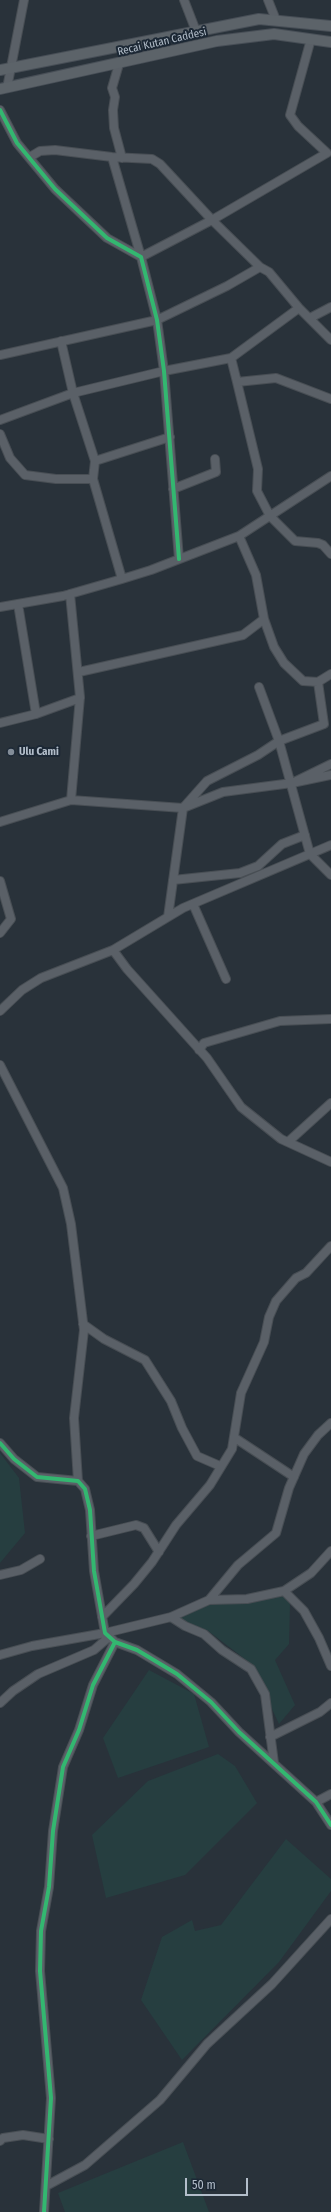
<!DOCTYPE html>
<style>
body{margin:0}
#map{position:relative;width:331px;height:2212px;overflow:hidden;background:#29323a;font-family:"Fira Sans Condensed",sans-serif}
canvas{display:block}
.scale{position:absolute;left:185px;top:2178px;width:63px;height:18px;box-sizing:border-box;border:2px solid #b3beca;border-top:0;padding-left:5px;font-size:12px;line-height:14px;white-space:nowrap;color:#b3beca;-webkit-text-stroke:3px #1c2835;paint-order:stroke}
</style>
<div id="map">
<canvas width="331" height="2212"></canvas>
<div class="scale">50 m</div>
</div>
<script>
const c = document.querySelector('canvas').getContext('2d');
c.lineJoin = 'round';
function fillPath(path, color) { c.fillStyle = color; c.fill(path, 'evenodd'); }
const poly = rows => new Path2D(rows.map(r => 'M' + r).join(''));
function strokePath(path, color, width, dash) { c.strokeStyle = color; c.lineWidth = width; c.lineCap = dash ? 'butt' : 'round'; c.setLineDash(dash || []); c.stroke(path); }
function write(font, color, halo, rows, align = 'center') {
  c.font = font + ' "Fira Sans Condensed",sans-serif'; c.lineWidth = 4; c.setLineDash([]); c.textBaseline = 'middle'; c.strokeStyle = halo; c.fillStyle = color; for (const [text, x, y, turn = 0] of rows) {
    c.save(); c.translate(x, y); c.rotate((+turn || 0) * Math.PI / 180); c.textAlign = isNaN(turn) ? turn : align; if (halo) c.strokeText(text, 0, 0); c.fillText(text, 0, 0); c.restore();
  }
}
const green = poly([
 [0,1453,19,1478,25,1533,0,1563],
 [284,1591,290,1604,289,1644,275,1660,295,1705,279,1724,265,1694,254,1666,207,1630,176,1620,209,1600],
 [149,1670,194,1694,209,1747,118,1778,103,1738],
 [218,1754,235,1766,257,1803,185,1875,106,1898,92,1835,148,1781],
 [286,1839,331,1879,331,1891,279,1962,182,2060,141,2000,162,1937,192,1920,195,1931,221,1925],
 [183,2142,209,2212,65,2212,58,2193]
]);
const minor = poly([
 [184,0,196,31],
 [268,0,276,20],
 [119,64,112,88,115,97,113,110,114,128,122,158],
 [7,88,24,0],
 [0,110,17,143,55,189,107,238,141,257,157,320,164,371,179,559],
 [30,157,40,151,55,150,112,157,152,159,160,164,212,220,260,267],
 [112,157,141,257,212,220,327,153,298,126,290,115,311,39],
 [310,318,331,307],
 [61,341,73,393,95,461],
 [0,355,157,320,227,286,260,267,269,272,299,308,331,340],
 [231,358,299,308],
 [331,399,276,378,237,382,258,469,257,491,270,516,295,541,318,543,323,545,331,554],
 [0,420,73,393,164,371,231,358,237,382],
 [0,434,10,458,25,475,56,479,93,479],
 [173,489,216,472,215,459],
 [122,579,93,479,95,461,170,437],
 [70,594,80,697,71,800],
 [18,604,36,714,80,698],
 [0,607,63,596,122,579,151,570,239,536,331,476],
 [264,619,274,647,284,663,303,681,318,682,331,674],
 [79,672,243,635,264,619,256,575,239,536],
 [259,687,279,741,324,724,318,682],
 [0,723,36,714],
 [331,764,292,783,331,775],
 [0,822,71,800,183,808,207,781,258,755,279,741,310,854,331,875],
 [173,880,240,873,258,866,282,844,305,835],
 [0,881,11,919,0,933],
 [193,904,226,979],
 [168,917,183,808,223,792,292,783],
 [113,950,127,969,207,1058,241,1107,281,1139,331,1162],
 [0,1011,22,990,41,978,113,950,183,908,331,845],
 [199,1050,204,1043,280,1021,331,1019],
 [0,1065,63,1188,71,1224,84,1330,74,1418,78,1481],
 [288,1142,331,1103],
 [83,1324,104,1339,145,1360,171,1401,182,1428,197,1456,220,1466],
 [235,1438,294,1477],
 [0,1443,14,1459,37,1477,78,1481,85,1489,90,1510,94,1571,105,1633,115,1642,137,1650,177,1674,211,1702,239,1732,316,1802,331,1825],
 [91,1536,136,1525,144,1528,159,1552],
 [0,1575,21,1570,40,1559],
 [284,1591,304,1611,319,1638,331,1666],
 [209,1600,238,1565,276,1533,289,1488,304,1454,318,1435,331,1423],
 [102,1617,134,1584,152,1562,176,1525,210,1485,232,1449,241,1393,264,1342,269,1317,276,1301,296,1278,306,1273,331,1246],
 [171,1617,185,1626,204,1634,222,1650,251,1669,265,1694,274,1763],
 [0,1655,32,1646,105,1633,171,1617,209,1600,247,1599,284,1591,311,1573,331,1551],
 [0,1703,13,1691,38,1674,94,1650,109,1637],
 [270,1737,320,1712,331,1703],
 [316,1802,331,1794],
 [0,2141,3,2138,23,2135,49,2139],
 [46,2186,85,2165,160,2100,207,2044,272,1984,331,1919],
 [44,2212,51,2098,40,1971,41,1931,49,1887,53,1831,63,1767,79,1730,93,1685,115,1642]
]);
const major = poly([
 [0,70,259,19,331,26],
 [0,89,217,41,274,34,331,42]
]);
const cycleway = poly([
 [0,110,17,143,55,189,107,238,141,257,157,320,164,371,179,559],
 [0,1443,14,1459,37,1477,78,1481,85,1489,90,1510,94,1571,105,1633,115,1642,137,1650,177,1674,211,1702,239,1732,316,1802,331,1825],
 [44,2212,51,2098,40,1971,41,1931,49,1887,53,1831,63,1767,79,1730,93,1685,115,1642]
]);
const markers = [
 [11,752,4,"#838d98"]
];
const streetNames = [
 ["Recai Kutan Caddesi",162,42,-13]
];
const poiNames = [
 ["Ulu Cami",19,752]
];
fillPath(green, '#263e40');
strokePath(minor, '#484e54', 10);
strokePath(major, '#474e56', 12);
strokePath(minor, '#5a6067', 8);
strokePath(major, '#5c6369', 10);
strokePath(cycleway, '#33b770', 4);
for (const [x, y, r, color] of markers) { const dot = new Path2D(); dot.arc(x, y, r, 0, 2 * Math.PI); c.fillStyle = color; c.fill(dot); strokePath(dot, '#1c2835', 1.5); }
write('11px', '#b3beca', '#1c2835', streetNames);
write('bold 11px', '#b3beca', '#1c2835', poiNames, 'left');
</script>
